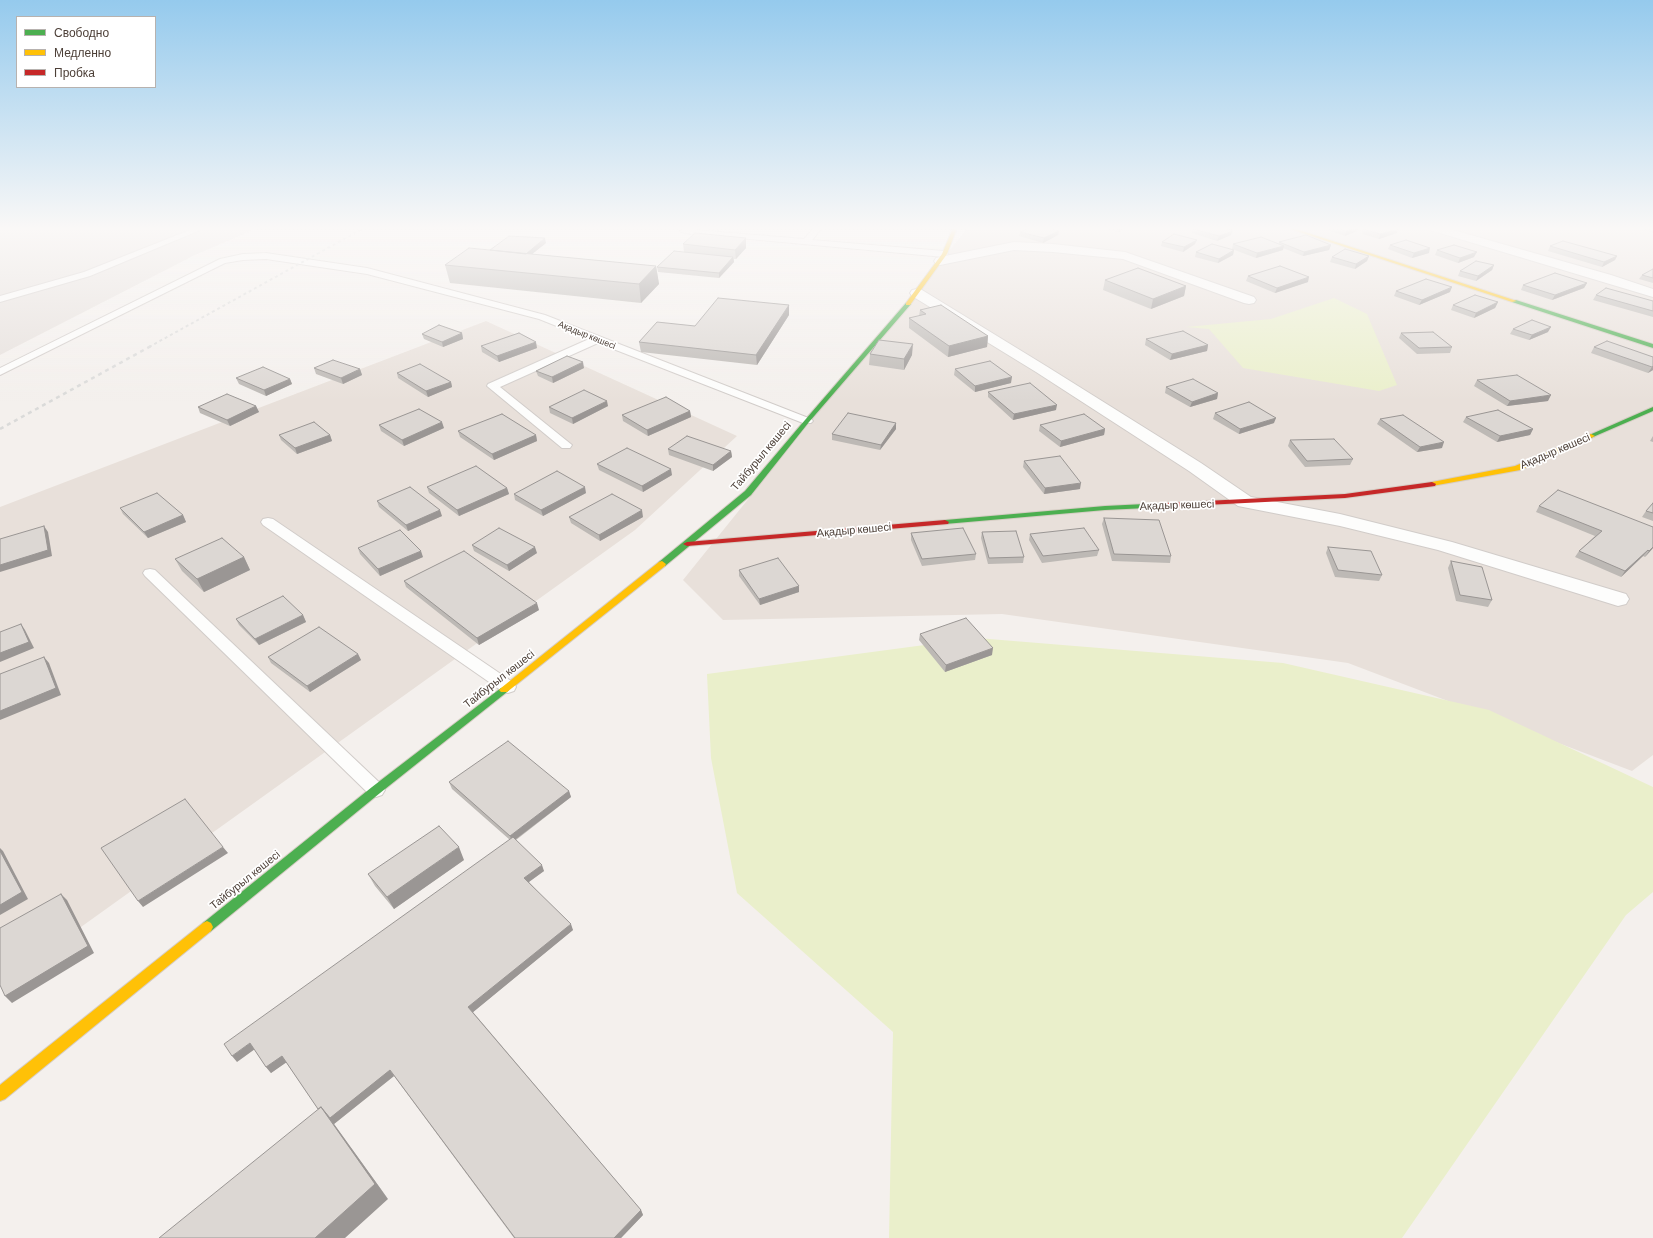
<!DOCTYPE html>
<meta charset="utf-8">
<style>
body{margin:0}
#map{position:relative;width:1653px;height:1238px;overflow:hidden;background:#f4f0ed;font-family:Barlow,sans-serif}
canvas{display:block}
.legend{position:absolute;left:16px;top:16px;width:140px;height:72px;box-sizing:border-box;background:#fff;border:1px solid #b7b2af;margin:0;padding:5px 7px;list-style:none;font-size:12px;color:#4c3f37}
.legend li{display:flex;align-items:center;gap:8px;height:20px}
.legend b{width:20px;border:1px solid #b7b2af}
</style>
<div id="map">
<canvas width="1653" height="1238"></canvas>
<ul class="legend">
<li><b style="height:5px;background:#4caf50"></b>Свободно</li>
<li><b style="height:5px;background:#ffc107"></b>Медленно</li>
<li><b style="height:5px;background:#c62828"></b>Пробка</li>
</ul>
</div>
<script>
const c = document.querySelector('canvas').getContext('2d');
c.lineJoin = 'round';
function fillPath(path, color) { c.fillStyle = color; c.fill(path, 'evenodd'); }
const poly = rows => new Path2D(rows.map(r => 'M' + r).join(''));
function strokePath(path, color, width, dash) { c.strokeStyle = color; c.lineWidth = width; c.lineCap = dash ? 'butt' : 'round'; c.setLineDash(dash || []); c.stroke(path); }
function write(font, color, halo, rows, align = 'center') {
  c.font = font + ' Barlow,sans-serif'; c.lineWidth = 3.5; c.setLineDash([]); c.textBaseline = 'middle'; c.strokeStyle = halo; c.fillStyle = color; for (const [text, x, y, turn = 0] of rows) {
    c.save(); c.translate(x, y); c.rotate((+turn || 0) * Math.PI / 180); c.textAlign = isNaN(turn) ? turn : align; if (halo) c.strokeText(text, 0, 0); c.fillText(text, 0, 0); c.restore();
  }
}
const residential = poly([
 [968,228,1653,228,1653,755,1632,771,1348,663,1002,614,723,620,683,580,940,261],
 [486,321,737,436,635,530,0,985,0,507]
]);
const industrial = poly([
 [0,228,258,228,195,255,0,355]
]);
const green = poly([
 [1334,298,1367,314,1397,385,1379,391,1243,368,1209,329,1186,327,1271,319],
 [977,638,1283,663,1489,710,1653,787,1653,892,1626,915,1402,1238,889,1238,893,1032,737,893,711,758,707,674]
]);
const lane = poly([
 [195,228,205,228,90,276,0,302,0,296,84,272,195,228],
 [814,228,822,228,812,240,944,251,948,254,944,257,684,233,680,231,684,229,804,239,814,228],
 [266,253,367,268,545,315,811,419,813,421,811,423,803,423,598,343,500,387,572,445,570,448,562,448,487,386,488,384,589,339,539,319,367,274,266,259,243,260,225,263,0,375,0,368,220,259,243,254,266,253],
 [268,518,273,519,514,683,516,687,514,691,508,693,502,691,263,525,261,522,263,519,268,518],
 [150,569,155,570,382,785,385,790,382,795,376,797,370,795,145,576,143,573,145,570,150,569]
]);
const street = poly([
 [1428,228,1446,228,1611,275,1653,289,1653,297,1430,230,1428,228],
 [1014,242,1053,244,1125,252,1254,297,1256,300,1254,303,1249,304,1244,303,1123,259,1053,252,1014,250,940,265,936,264,934,261,936,258,940,257,1014,242],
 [917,289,922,290,1046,366,1201,463,1251,497,1340,514,1452,542,1626,594,1629,599,1626,604,1618,606,1438,550,1340,526,1238,506,1189,471,1036,372,912,296,910,293,912,290,917,289]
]);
const fast = poly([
 [1512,300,1516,300,1653,344,1653,348,1512,302,1512,300],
 [906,303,911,304,809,422,751,495,665,566,659,566,658,564,659,562,745,491,805,420,906,303],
 [1653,407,1653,411,1593,437,1591,438,1587,436,1653,407],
 [1165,503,1168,503,1169,505,1168,507,1105,510,945,524,941,522,945,520,1105,506,1165,503],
 [504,687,507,688,509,690,507,692,380,793,211,931,207,933,203,931,201,927,203,923,372,787,501,688,504,687]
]);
const slow = poly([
 [953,228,957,228,947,254,910,305,906,305,906,303,942,254,953,228],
 [1287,228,1293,228,1517,301,1512,302,1287,228],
 [1591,434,1595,436,1593,437,1520,470,1432,486,1428,484,1432,482,1515,466,1591,434],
 [662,561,666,564,665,566,507,692,501,692,499,690,501,688,659,562,662,561],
 [207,921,211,923,213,927,211,931,5,1099,0,1101,0,1085,203,923,207,921]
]);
const jam = poly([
 [1432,482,1436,484,1435,486,1345,498,1165,507,1161,505,1165,503,1345,494,1432,482],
 [945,520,949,522,948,524,687,546,683,544,687,542,945,520]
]);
const railFar1 = poly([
 [149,347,364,228]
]);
const rail = poly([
 [0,429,151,346]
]);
const wall = poly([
 [1102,228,1126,228,1119,232],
 [1195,228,1236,228,1231,230,1231,235,1217,241,1192,233,1193,229],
 [1322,228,1358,228,1357,231,1345,236],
 [1640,228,1653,228,1653,233],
 [1363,229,1397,233,1379,239,1362,234],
 [1059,231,1058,235,1043,243,1019,236,1020,232],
 [746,238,746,248,736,259,734,259,734,262,719,278,658,272,657,267,684,252,683,244],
 [1162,242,1195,244,1183,252,1161,246],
 [1279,242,1331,245,1329,250,1303,256,1283,248,1283,250,1256,258,1232,249,1233,244,1279,244],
 [546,243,532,254,656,266,659,284,641,303,450,283,445,265,490,250],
 [1390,245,1429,253,1412,258,1388,249],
 [1550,246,1617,256,1615,260,1602,267,1548,251],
 [1234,250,1233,255,1218,263,1195,257,1196,252],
 [1437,250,1474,257,1458,263,1435,255],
 [1369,256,1367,261,1355,269,1330,262,1332,257],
 [1494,265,1492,270,1476,281,1458,276,1460,271],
 [1653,269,1653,283,1639,279,1642,275],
 [1248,276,1308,282,1275,293,1246,281],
 [1105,280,1186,286,1184,296,1151,309,1103,290],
 [1587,283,1584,288,1552,300,1521,290,1523,285],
 [1396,291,1450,292,1419,305,1394,296],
 [1596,295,1653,301,1653,317,1593,300],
 [1498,302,1495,308,1474,318,1451,310,1453,305],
 [920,310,988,336,987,347,948,357,909,328,909,318,919,316],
 [789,315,757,365,641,352,639,342,695,326],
 [1513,329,1548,332,1529,340,1510,334],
 [462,333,463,339,443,347,424,339,422,334],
 [1401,333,1452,347,1450,353,1417,354,1399,338],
 [1146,339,1208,345,1207,351,1170,360,1145,345],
 [481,346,537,348,499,362,482,352],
 [1594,347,1653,357,1653,370,1648,373,1591,353],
 [870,354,912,355,904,370,869,365],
 [314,368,360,369,362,375,343,384,316,374],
 [584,368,553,383,538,376,536,371],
 [955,369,1011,383,975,392,954,375],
 [397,373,451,382,452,387,428,397,398,378],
 [236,378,290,379,292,384,266,396,239,384],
 [1477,380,1548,401,1507,406,1474,386],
 [1166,387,1218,393,1217,399,1190,407,1165,393],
 [988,392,1056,410,1013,420,988,397],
 [256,406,259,412,230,426,200,413,198,407],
 [608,406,573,424,550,413,549,407],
 [690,411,691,417,648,436,623,421,622,415],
 [1215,413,1274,423,1239,434,1213,419],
 [1466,417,1533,429,1530,435,1497,442,1463,422],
 [1380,419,1442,448,1417,452,1377,424],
 [896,423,896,429,880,450,832,440,832,434],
 [379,425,444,428,404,446,381,431],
 [1040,425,1105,429,1104,435,1060,447,1039,431],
 [458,431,536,435,537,441,494,460,460,437],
 [279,435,330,435,332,441,297,454,281,440],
 [1653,436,1653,442,1650,441],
 [1290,440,1353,459,1350,465,1305,467,1288,446],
 [668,449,731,451,732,457,713,471,669,455],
 [1024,461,1080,489,1044,494,1023,467],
 [597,464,672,475,643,492,599,470],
 [427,487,507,488,509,494,459,516,429,493],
 [586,493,543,516,515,500,514,494],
 [377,501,442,516,408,531,379,507],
 [1653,503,1653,521,1642,517,1646,511],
 [1539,506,1653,527,1653,548,1645,557,1643,556,1621,577,1575,557,1579,551,1595,536,1536,512],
 [120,508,183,515,186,522,148,538,123,514],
 [569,517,643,517,600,541,571,523],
 [1104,518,1171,556,1170,563,1112,561,1102,524],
 [982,532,1024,557,1023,563,988,564,981,538],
 [911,533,976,554,975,560,922,566,911,540],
 [1030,534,1099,550,1097,556,1042,563,1029,540],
 [472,545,537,553,509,571,474,551],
 [1328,547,1382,575,1379,581,1335,577,1326,553],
 [358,548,423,557,380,576,360,554],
 [244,557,250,570,204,592,182,571,175,559],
 [1451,561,1492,600,1488,607,1456,601,1448,568],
 [739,570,799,592,760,605,739,576],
 [404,581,539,610,479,645,406,587],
 [303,615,306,622,259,645,239,625,236,619],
 [920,634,992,655,945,672,919,640],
 [358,654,361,660,310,692,271,663,268,657],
 [449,782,569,791,571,797,516,840,544,871,529,882,573,930,473,1012,641,1210,643,1215,621,1238,514,1238,394,1076,334,1124,388,1199,318,1109,286,1062,271,1073,266,1067,254,1049,237,1062,510,840,452,789],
 [464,860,394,909,375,886,368,874]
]);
const shadedWall = poly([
 [1119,228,1126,228,1119,232],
 [1231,228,1236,228,1231,230],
 [1355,228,1358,228,1357,231,1345,236,1346,231],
 [1398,229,1397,233,1379,239,1380,234],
 [1059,231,1058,235,1043,243,1044,238],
 [1233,231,1231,235,1217,241,1219,236],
 [545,238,546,243,516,267,515,263],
 [746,238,746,248,736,259,735,250],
 [1197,240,1195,244,1183,252,1184,247],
 [1331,245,1329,250,1303,256,1304,252],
 [1284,246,1283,250,1256,258,1257,253],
 [1430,248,1429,253,1412,258,1414,253],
 [1234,250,1233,255,1218,263,1219,259],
 [1477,252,1474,257,1458,263,1460,258],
 [1369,256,1367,261,1355,269,1356,264],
 [1617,256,1615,260,1602,267,1604,262],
 [733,257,734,262,719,278,719,273],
 [1494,265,1492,270,1476,281,1478,276],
 [656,266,659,284,641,303,639,284],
 [1309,277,1308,282,1275,293,1277,288],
 [1587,283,1584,288,1552,300,1555,295],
 [1186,286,1184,296,1151,309,1153,299],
 [1452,287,1450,292,1419,305,1422,300],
 [1498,302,1495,308,1474,318,1476,313],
 [789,305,789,315,757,365,756,355],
 [1551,327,1548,332,1529,340,1532,335],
 [462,333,463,339,443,347,442,342],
 [988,336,987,347,948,357,949,346],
 [536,342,537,348,499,362,497,356],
 [913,344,912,355,904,370,904,359],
 [1208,345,1207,351,1170,360,1172,354],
 [583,362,584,368,553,383,552,377],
 [1653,366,1653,370,1648,373,1652,367],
 [360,369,362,375,343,384,341,378],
 [1012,377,1011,383,975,392,975,386],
 [290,379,292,384,266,396,264,390],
 [451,382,452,387,428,397,426,391],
 [1218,393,1217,399,1190,407,1192,402],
 [1551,395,1548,401,1507,406,1510,401],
 [607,401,608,406,573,424,572,418],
 [1057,405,1056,410,1013,420,1014,414],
 [256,406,259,412,230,426,227,420],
 [690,411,691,417,648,436,647,430],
 [1276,418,1274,423,1239,434,1240,429],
 [442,422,444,428,404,446,402,440],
 [896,423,896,429,880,450,881,445],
 [1105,429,1104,435,1060,447,1061,441],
 [1533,429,1530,435,1497,442,1500,436],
 [330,435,332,441,297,454,295,448],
 [536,435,537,441,494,460,492,454],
 [1444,442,1442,448,1417,452,1420,447],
 [731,451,732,457,713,471,713,465],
 [671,469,672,475,643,492,642,486],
 [1081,483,1080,489,1044,494,1045,488],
 [585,487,586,493,543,516,541,510],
 [507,488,509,494,459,516,457,510],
 [440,510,442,516,408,531,406,525],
 [642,510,643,517,600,541,599,535],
 [183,515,186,522,148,538,144,532],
 [44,526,48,532,52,556,0,572,0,565],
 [535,547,537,553,509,571,507,565],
 [1653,547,1653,548,1645,557,1649,551],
 [1648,550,1643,556,1621,577,1625,571],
 [421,551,423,557,380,576,378,569],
 [244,557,250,570,204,592,197,579],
 [799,586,799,592,760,605,759,599],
 [537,603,539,610,479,645,477,638],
 [303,615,306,622,259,645,255,639],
 [21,624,25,630,34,648,0,662,0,653],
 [993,648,992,655,945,672,946,665],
 [358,654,361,660,310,692,307,686],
 [44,657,49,663,61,695,0,720,0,711],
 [569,791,571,797,512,842,510,836],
 [223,847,228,853,143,907,138,901],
 [459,847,464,860,394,909,387,897],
 [0,848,3,851,28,899,0,915],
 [542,865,544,871,526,884,524,878],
 [61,894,67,900,94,953,12,1003,5,996],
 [571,924,573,930,472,1013,468,1007],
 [250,1043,255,1049,237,1062,232,1056],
 [282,1056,287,1062,271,1073,266,1067],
 [390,1070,394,1076,334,1124,388,1199,345,1238,315,1238,321,1107],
 [641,1210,643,1215,621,1238,614,1238]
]);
const building = poly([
 [1028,228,1048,228,1059,231,1044,238,1020,232,1028,228],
 [1195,228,1223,228,1233,231,1219,236,1193,229,1195,228],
 [1336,228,1355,228,1346,231,1336,228],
 [1367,228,1396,228,1398,229,1380,234,1363,229,1367,228],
 [695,233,746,238,735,250,683,244,695,233],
 [1174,234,1197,240,1184,247,1162,242,1174,234],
 [1306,235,1331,245,1304,252,1279,242,1306,235],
 [509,236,545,238,526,254,490,250,509,236],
 [1261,237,1284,246,1257,253,1233,244,1261,237],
 [1406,240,1430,248,1414,253,1390,245,1406,240],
 [1563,241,1617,256,1604,262,1550,246,1563,241],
 [1212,244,1234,250,1219,259,1196,252,1212,244],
 [1454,245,1477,252,1460,258,1437,250,1454,245],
 [469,248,656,266,639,284,445,265,469,248],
 [1345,249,1369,256,1356,264,1332,257,1345,249],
 [674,251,733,257,719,273,657,267,674,251],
 [1476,261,1494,265,1478,276,1460,271,1476,261],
 [1280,266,1309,277,1277,288,1248,276,1280,266],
 [1138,268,1186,286,1153,299,1105,280,1138,268],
 [1653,269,1653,278,1642,275,1653,269],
 [1555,273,1587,283,1555,295,1523,285,1555,273],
 [1426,279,1452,287,1422,300,1396,291,1426,279],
 [1606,288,1653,301,1653,311,1596,295,1606,288],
 [1475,295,1498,302,1476,313,1453,305,1475,295],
 [718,298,789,305,756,355,639,342,657,322,695,326,718,298],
 [941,305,988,336,949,346,909,318,926,314,920,310,941,305],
 [1532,320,1551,327,1532,335,1513,329,1532,320],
 [439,325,462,333,442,342,422,334,439,325],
 [1183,331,1208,345,1172,354,1146,339,1183,331],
 [1433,332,1452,347,1419,348,1401,333,1433,332],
 [519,333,536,342,497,356,481,346,519,333],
 [879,340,913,344,904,359,870,354,879,340],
 [1607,341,1653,357,1653,366,1652,367,1594,347,1607,341],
 [567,356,583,362,552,377,536,371,567,356],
 [333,360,360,369,341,378,314,368,333,360],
 [990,361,1012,377,975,386,955,369,990,361],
 [420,364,451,382,426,391,397,373,420,364],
 [263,367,290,379,264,390,236,378,263,367],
 [1517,375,1551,395,1510,401,1477,380,1517,375],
 [1193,379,1218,393,1192,402,1166,387,1193,379],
 [1030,383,1057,405,1014,414,988,392,1030,383],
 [584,390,607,401,572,418,549,407,584,390],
 [227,394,256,406,227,420,198,407,227,394],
 [666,397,690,411,647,430,622,415,666,397],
 [1249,402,1276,418,1240,429,1215,413,1249,402],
 [419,409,442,422,402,440,379,425,419,409],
 [1498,410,1533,429,1500,436,1466,417,1498,410],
 [848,413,896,423,881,445,832,434,848,413],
 [502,414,536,435,492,454,458,431,502,414],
 [1084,414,1105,429,1061,441,1040,425,1084,414],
 [1403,415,1444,442,1420,447,1380,419,1403,415],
 [314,422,330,435,295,448,279,435,314,422],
 [687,436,731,451,713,465,668,449,687,436],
 [1334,439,1353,459,1307,461,1290,440,1334,439],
 [627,448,671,469,642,486,597,464,627,448],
 [1060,456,1081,483,1045,488,1024,461,1060,456],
 [476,466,507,488,457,510,427,487,476,466],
 [557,471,585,487,541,510,514,494,557,471],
 [410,487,440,510,406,525,377,501,410,487],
 [1558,490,1653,527,1653,547,1649,551,1648,550,1625,571,1579,551,1602,531,1539,506,1558,490],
 [157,493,183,515,144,532,120,508,157,493],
 [612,494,642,510,599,535,569,517,612,494],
 [1653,503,1653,513,1646,511,1653,503],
 [1104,518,1159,520,1171,556,1114,554,1104,518],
 [44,526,48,550,0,565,0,539,44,526],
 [499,528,535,547,507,565,472,545,499,528],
 [963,528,976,554,922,559,911,533,963,528],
 [1084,528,1099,550,1043,556,1030,534,1084,528],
 [400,530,421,551,378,569,358,548,400,530],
 [1016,531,1024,557,989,558,982,532,1016,531],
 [222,538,244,557,197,579,175,559,222,538],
 [1328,547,1371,551,1382,575,1338,570,1328,547],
 [464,551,537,603,477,638,404,581,464,551],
 [778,558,799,586,759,599,739,570,778,558],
 [1451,561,1482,567,1492,600,1460,595,1451,561],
 [283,596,303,615,255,639,236,619,283,596],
 [966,618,993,648,946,665,920,634,966,618],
 [21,624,29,642,0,653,0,632,21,624],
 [319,627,358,654,307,686,268,657,319,627],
 [44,657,56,688,0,711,0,674,44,657],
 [508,741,569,791,510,836,449,782,508,741],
 [185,799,223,847,138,901,101,848,185,799],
 [439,826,459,847,387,897,368,874,439,826],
 [513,837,542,865,524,878,571,924,468,1007,641,1210,614,1238,515,1238,390,1070,330,1118,321,1107,318,1109,282,1056,266,1067,250,1043,232,1056,224,1044,513,837],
 [0,851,22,892,0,905,0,851],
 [61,894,88,946,5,996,0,985,0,928,61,894],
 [321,1107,375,1184,315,1238,159,1238,321,1107]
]);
const farStreetnames = [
 ["Ақадыр көшесі",587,335,22]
];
const streetNames = [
 ["Ақадыр көшесі",1555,451,-23],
 ["Тайбурыл көшесі",761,456,-50],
 ["Ақадыр көшесі",1177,505,-2],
 ["Ақадыр көшесі",854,530,-5],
 ["Тайбурыл көшесі",499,679,-38],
 ["Тайбурыл көшесі",245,880,-39]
];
fillPath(residential, '#e8e0da');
fillPath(industrial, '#e6e0dc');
fillPath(green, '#eaefcb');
strokePath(lane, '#d1ccc9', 2);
strokePath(street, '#d1ccc9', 2);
strokePath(fast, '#d6cdc4', 2);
strokePath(slow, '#d6cdc4', 2);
strokePath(jam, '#d6cdc4', 2);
fillPath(lane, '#fdfdfc');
fillPath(street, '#fdfdfc');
fillPath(fast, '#4caf50');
fillPath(slow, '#ffc107');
fillPath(jam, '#c62828');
strokePath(railFar1, '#dadad9', 2, [3, 3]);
strokePath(rail, '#dadad9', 2.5, [4, 4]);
fillPath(wall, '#bdb9b5');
fillPath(shadedWall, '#9a9694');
fillPath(building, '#dcd7d3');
strokePath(building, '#9a9694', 1);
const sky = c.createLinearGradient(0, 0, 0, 401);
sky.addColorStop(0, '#95caed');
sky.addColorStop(0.57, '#faf8f7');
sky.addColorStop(1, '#faf8f700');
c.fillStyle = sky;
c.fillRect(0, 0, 1653, 401);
write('9px', '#4c3f37', '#fff', farStreetnames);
write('11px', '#4c3f37', '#fff', streetNames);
</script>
